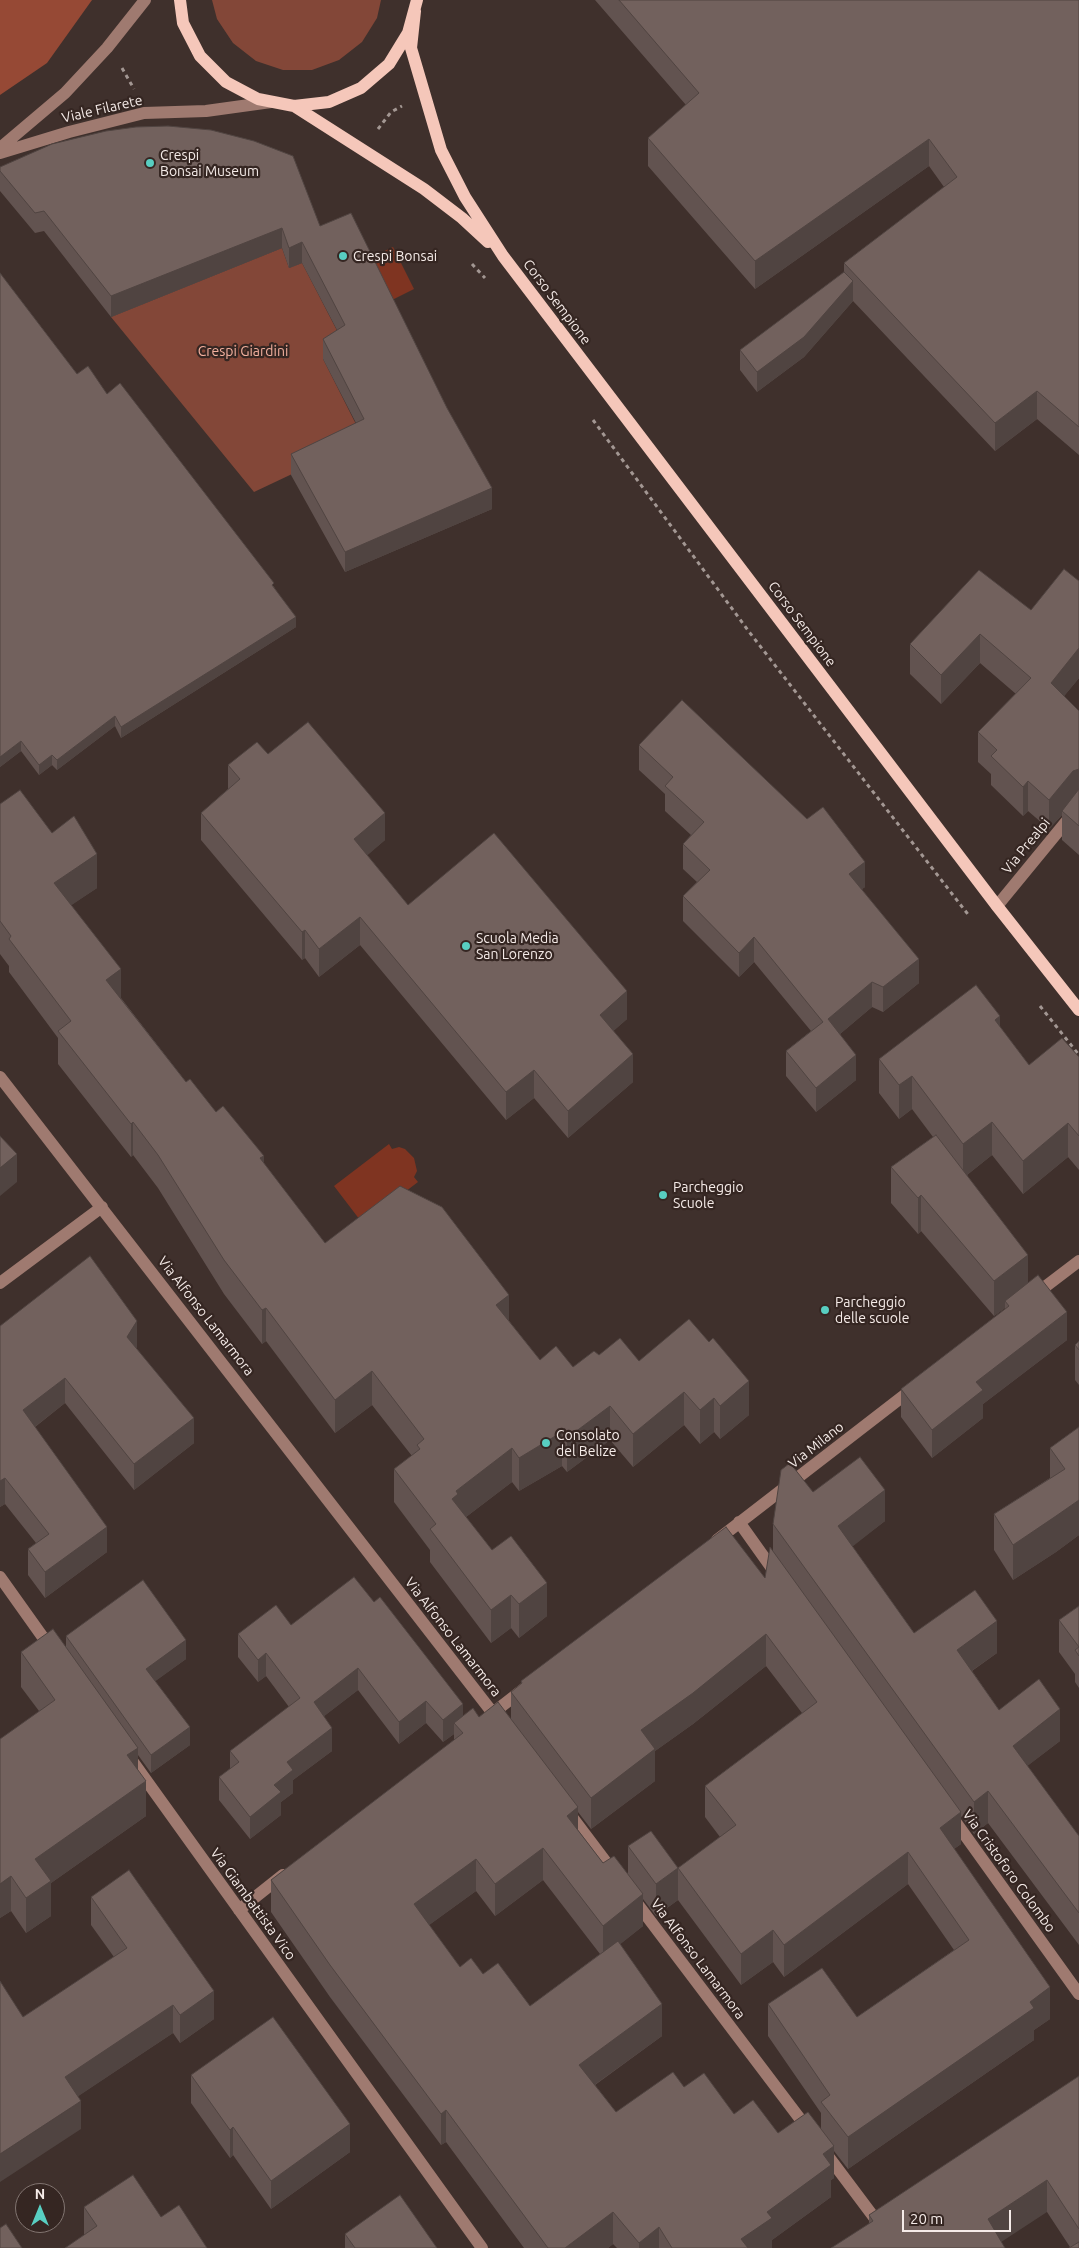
<!DOCTYPE html>
<style>
body{margin:0}
#map{position:relative;width:1079px;height:2248px;overflow:hidden;background:#3f302c;font-family:Ubuntu,sans-serif}
canvas{display:block}
.north{position:absolute;left:15px;top:2183px;width:50px;height:50px;box-sizing:border-box;background:#352622;border:1px solid #827571;border-radius:50%;rotate:0deg;font-size:14px;font-weight:700;line-height:20px;text-align:center;color:#f5ebe8}
.north::after{content:'';display:block;margin:auto;width:18px;height:22px;background:#58cec1;clip-path:polygon(50% 0,100% 100%,50% 72%,0 100%)}
.scale{position:absolute;left:902px;top:2210px;width:109px;height:22px;box-sizing:border-box;border:2px solid #f5ebe8;border-top:0;padding-left:6px;font-size:15px;line-height:18px;white-space:nowrap;color:#f5ebe8;-webkit-text-stroke:4px #352622;paint-order:stroke}
</style>
<div id="map">
<canvas width="1079" height="2248"></canvas>
<div class="north">N</div>
<div class="scale">20 m</div>
</div>
<script>
const c = document.querySelector('canvas').getContext('2d');
c.lineJoin = 'round';
function fillPath(path, color) { c.fillStyle = color; c.fill(path, 'evenodd'); }
const poly = rows => new Path2D(rows.map(r => 'M' + r).join(''));
function strokePath(path, color, width, dash) { c.strokeStyle = color; c.lineWidth = width; c.lineCap = dash ? 'butt' : 'round'; c.setLineDash(dash || []); c.stroke(path); }
function write(font, color, halo, rows, align = 'center') {
  c.font = font + ' Ubuntu,sans-serif'; c.lineWidth = 4.5; c.setLineDash([]); c.textBaseline = 'middle'; c.strokeStyle = halo; c.fillStyle = color; for (const [text, x, y, turn = 0] of rows) {
    c.save(); c.translate(x, y); c.rotate((+turn || 0) * Math.PI / 180); c.textAlign = isNaN(turn) ? turn : align; if (halo) c.strokeText(text, 0, 0); c.fillText(text, 0, 0); c.restore();
  }
}
const green = poly([
 [212,0,381,0,377,18,362,42,339,60,312,70,283,70,256,61,233,43,217,19],
 [282,248,289,268,302,263,345,346,323,359,364,440,254,492,111,317]
]);
const forest = poly([
 [0,0,92,0,47,63,0,95]
]);
const water = poly([
 [393,247,414,289,384,304,363,261],
 [389,1144,392,1149,399,1147,405,1149,414,1158,417,1171,414,1177,418,1182,363,1224,334,1186]
]);
const path = poly([
 [122,68,134,89],
 [378,129,391,112,402,106],
 [472,264,485,278],
 [593,420,750,633,970,917],
 [1040,1006,1079,1055]
]);
const minor = poly([
 [0,148,65,93,107,48,145,0],
 [0,153,69,132,144,113,206,111,271,102],
 [997,906,1079,806],
 [0,1077,499,1721],
 [0,1283,102,1207],
 [1033,1296,1079,1261],
 [739,1522,776,1574],
 [717,1540,915,1387],
 [0,1577,52,1650],
 [489,1716,525,1688],
 [128,1755,482,2248],
 [569,1813,615,1874],
 [952,1817,1079,1994],
 [633,1898,810,2132],
 [239,1910,283,1875],
 [825,2152,876,2220]
]);
const major = poly([
 [180,0,183,23,200,56,226,82,258,99,294,106,329,102,361,88,389,64,408,33,417,0],
 [415,11,411,48,441,150,465,197,503,256,997,906,1079,1010],
 [294,106,424,189,462,218,488,242]
]);
const wall = poly([
 [595,0,1079,0,1079,455,1037,419,995,451,853,301,804,357,757,392,740,370,740,350,844,272,844,263,944,187,929,166,755,289,648,166,648,138,686,105],
 [0,167,320,226,492,509,345,572,291,475,291,454,356,423,323,359,323,339,337,330,302,263,289,268,282,248,111,317,44,231,35,233,0,191],
 [0,273,77,374,107,394,274,587,296,627,121,738,115,726,57,770,52,765,39,775,21,751,0,767],
 [1079,581,1079,678,1064,696,1079,711,1079,855,1062,840,1062,815,1049,829,1028,811,1023,816,991,785,991,774,978,762,978,732,1016,694,980,663,941,704,910,674,910,644,1031,610],
 [639,745,865,887,862,889,919,983,883,1012,872,1007,840,1034,856,1080,816,1112,786,1076,786,1051,811,1031,754,962,739,977,683,921,683,896,697,882,683,869,683,844,691,835,665,811,665,794,639,770],
 [268,754,385,840,367,855,408,905,627,1019,613,1031,633,1082,568,1138,534,1098,506,1120,360,945,319,977,305,958,302,960,201,840,201,813,228,789,228,765],
 [0,804,52,833,97,888,71,905,121,998,186,1082,216,1112,264,1164,325,1243,509,1321,540,1360,573,1367,599,1355,639,1361,749,1415,720,1439,714,1432,700,1444,684,1425,633,1467,610,1440,567,1472,562,1466,519,1491,512,1482,466,1517,492,1550,547,1616,519,1638,511,1628,491,1643,430,1562,430,1550,394,1502,394,1469,412,1456,372,1405,335,1433,266,1341,262,1344,224,1294,158,1188,133,1155,131,1157,58,1064,58,1038,9,972,9,966,0,954],
 [1000,1027,1029,1065,1079,1057,1079,1170,1068,1157,1023,1194,992,1155,967,1175,1028,1282,1067,1340,983,1404,983,1418,932,1458,901,1417,901,1389,1005,1309,1005,1308,994,1316,921,1231,918,1234,891,1203,891,1167,933,1137,912,1109,899,1119,879,1093,879,1059],
 [0,1326,137,1347,136,1348,194,1443,134,1490,65,1403,35,1427,107,1552,45,1598,28,1575,28,1549,36,1543,5,1504,0,1507],
 [1079,1341,1079,1385,1075,1380,1075,1345],
 [1079,1427,1079,1535,1056,1552,1013,1580,994,1550,994,1514,1050,1478,1050,1448],
 [813,1492,885,1521,852,1546,914,1633,997,1653,972,1671,999,1710,1060,1741,1027,1766,1079,1836,1079,1945,988,1823,974,1834,961,1816,961,1844,954,1849,1050,2019,1034,2030,1034,2040,848,2169,834,2151,834,2178,831,2180,831,2197,772,2240,772,2248,617,2248,613,2244,608,2248,524,2248,446,2142,441,2145,330,1997,271,1912,271,1880,454,1740,454,1734,443,1742,426,1723,399,1744,358,1690,324,1716,332,1751,293,1780,293,1793,281,1802,281,1815,250,1839,219,1800,219,1777,230,1769,230,1751,289,1707,266,1676,258,1682,238,1657,238,1634,291,1625,463,1716,511,1719,511,1692,521,1685,521,1681,765,1578,773,1552,773,1524],
 [766,1666,802,1713,705,1786,705,1817,720,1837,678,1868,628,1846,628,1873,603,1863,578,1830,578,1812,591,1829,655,1781,655,1751,693,1724],
 [543,1880,600,1954,530,2006,483,1974,460,1967,429,1925,476,1891,495,1916],
 [908,1884,954,1950,857,2017,768,2004,768,2036,821,2113,821,2129,778,2133,734,2114,684,2087,616,2112,595,2085,662,2036,620,1944,643,1926,643,1899,656,1916,678,1900,741,1985,773,1962,784,1977],
 [1079,1606,1079,1688,1075,1682,1075,1674,1059,1652,1059,1620],
 [66,1636,186,1659,155,1681,190,1745,151,1773,138,1755,138,1770,146,1816,51,1883,51,1916,26,1933,11,1911,0,1918,39,1711,21,1687,21,1652,66,1648],
 [91,1897,214,2019,180,2043,173,2033,78,2096,81,2129,23,2017,114,1957,91,1925],
 [191,2075,350,2152,271,2209,233,2155,230,2158,191,2103],
 [1079,2076,1079,2248,1070,2247,1047,2212,869,2223,869,2215],
 [84,2207,161,2217,84,2235],
 [345,2234,437,2248,345,2248]
]);
const shadedWall = poly([
 [929,139,929,166,755,289,755,261],
 [282,228,282,248,111,317,111,296],
 [302,242,302,263,289,268,289,248],
 [853,281,853,301,804,357,757,392,757,372],
 [1037,391,1037,419,995,451,995,423],
 [492,488,492,509,345,572,345,552],
 [296,617,296,627,121,738,121,727],
 [980,634,980,663,941,704,941,675],
 [1079,648,1079,678,1051,712,1051,683],
 [115,716,115,726,57,770,57,760],
 [21,741,21,751,0,767,0,757],
 [52,755,52,765,39,775,39,765],
 [1079,769,1079,798,1062,811,1062,815,1049,829,1049,800,1073,771],
 [1028,781,1028,811,1023,816,1023,787],
 [385,813,385,840,354,867,354,839],
 [97,854,97,888,54,917,54,883],
 [865,862,865,887,849,898,849,874],
 [360,917,360,945,319,977,319,949],
 [305,930,305,958,302,960,302,932],
 [754,937,754,962,739,977,739,953],
 [919,959,919,983,883,1012,883,987],
 [121,969,121,1002,106,980],
 [872,982,872,1007,828,1044,828,1019],
 [627,991,627,1019,600,1043,600,1015],
 [1000,1016,1000,1049,995,1020],
 [633,1054,633,1082,568,1138,568,1111],
 [856,1055,856,1080,816,1112,816,1088],
 [534,1070,534,1098,506,1120,506,1092],
 [912,1076,912,1109,899,1119,899,1085],
 [133,1122,133,1155,131,1157,131,1124],
 [992,1122,992,1155,963,1178,963,1144],
 [1068,1123,1068,1157,1023,1194,1023,1161],
 [17,1154,17,1182,0,1196,0,1168],
 [264,1156,264,1189,260,1158],
 [921,1195,921,1231,918,1234,918,1198],
 [1028,1255,1028,1290,1005,1301,1005,1308,994,1316,994,1281],
 [509,1295,509,1329,496,1305],
 [266,1308,266,1341,262,1344,262,1310],
 [1067,1312,1067,1340,983,1404,983,1418,932,1458,932,1430,976,1382],
 [137,1321,137,1347,127,1362,127,1337],
 [372,1371,372,1405,335,1433,335,1400],
 [65,1378,65,1403,23,1436,23,1410],
 [749,1381,749,1415,720,1439,720,1406],
 [684,1392,684,1425,633,1467,633,1434],
 [714,1398,714,1432,700,1444,700,1410],
 [610,1406,610,1440,567,1472,567,1438],
 [194,1418,194,1443,134,1490,134,1464],
 [562,1432,562,1466,519,1491,519,1458],
 [512,1448,512,1482,458,1523,452,1499,456,1491],
 [5,1478,5,1504,0,1507,0,1481],
 [885,1490,885,1521,838,1558,838,1526],
 [1079,1500,1079,1535,1056,1552,1013,1580,1013,1545],
 [107,1527,107,1552,45,1598,45,1572],
 [547,1583,547,1616,519,1638,519,1604],
 [511,1595,511,1628,491,1643,491,1610],
 [997,1621,997,1653,957,1681,957,1650],
 [766,1634,766,1666,693,1724,655,1751,655,1781,591,1829,591,1798,641,1730],
 [186,1640,186,1659,146,1688,146,1669],
 [266,1653,266,1676,258,1682,258,1660],
 [358,1668,358,1690,314,1724,314,1702],
 [426,1701,426,1723,399,1744,399,1722],
 [463,1704,463,1727,454,1723,454,1734,443,1742,443,1720],
 [1060,1709,1060,1741,1013,1777,1013,1746],
 [190,1727,190,1745,151,1773,151,1755],
 [332,1728,332,1751,293,1780,293,1793,281,1802,281,1815,250,1839,250,1817,274,1785,287,1762],
 [138,1748,138,1783,127,1755],
 [146,1781,146,1816,51,1883,51,1916,26,1933,26,1898,35,1859],
 [988,1791,988,1823,974,1834,974,1802],
 [578,1807,578,1839,567,1816],
 [961,1812,961,1844,940,1859,940,1828],
 [543,1848,543,1880,495,1916,495,1884],
 [908,1852,908,1884,784,1977,784,1945],
 [476,1859,476,1891,414,1936,414,1904],
 [678,1868,678,1900,656,1916,656,1884],
 [11,1876,11,1911,0,1918,0,1884],
 [643,1894,643,1926,603,1958,603,1926],
 [773,1930,773,1962,741,1985,741,1954],
 [1050,1987,1050,2019,1034,2030,1034,2040,848,2169,848,2137,1030,2002],
 [214,1991,214,2019,180,2043,180,2015],
 [662,2004,662,2036,579,2096,579,2065],
 [173,2005,173,2033,65,2105,65,2077],
 [81,2101,81,2129,0,2182,0,2154],
 [446,2110,446,2142,441,2145,441,2114],
 [350,2124,350,2152,271,2209,271,2181],
 [233,2127,233,2155,230,2158,230,2130],
 [834,2146,834,2178,831,2180,831,2197,772,2240,772,2248,741,2248,741,2239,823,2154],
 [1047,2180,1047,2212,992,2248,988,2219],
 [613,2212,613,2244,608,2248,565,2248],
 [659,2227,659,2248,639,2248,639,2243]
]);
const building = poly([
 [619,0,1079,0,1079,427,1037,391,995,423,844,263,957,177,929,139,755,261,648,138,699,93,619,0],
 [168,126,211,130,254,141,293,156,320,226,351,213,447,408,492,488,345,552,291,454,364,419,323,339,345,325,302,242,289,248,282,228,111,296,44,211,35,213,0,171,0,167,52,144,106,131,136,127,168,126],
 [844,272,853,281,804,337,757,372,740,350,844,272],
 [0,273,77,374,88,366,107,394,120,383,274,583,272,585,296,617,121,727,115,716,57,760,52,755,39,765,21,741,0,757,0,273],
 [1064,569,1079,581,1079,648,1051,683,1079,711,1079,769,1073,771,1049,800,1028,781,1023,787,991,756,997,750,978,732,1031,678,980,634,941,675,910,644,979,570,1031,610,1064,569],
 [682,700,807,819,823,807,865,862,849,874,919,959,883,987,872,982,828,1019,856,1055,816,1088,786,1051,823,1022,754,937,739,953,683,896,710,870,683,844,704,822,665,786,673,777,639,745,682,700],
 [308,722,385,813,354,839,408,905,494,833,627,991,600,1015,633,1054,568,1111,534,1070,506,1092,360,917,319,949,305,930,302,932,201,813,240,779,228,765,257,742,268,754,308,722],
 [1079,789,1079,826,1062,811,1079,789],
 [20,790,52,833,74,816,97,854,54,883,121,969,106,980,186,1082,190,1079,216,1112,223,1106,264,1156,260,1158,325,1243,400,1186,442,1207,509,1295,496,1305,540,1360,556,1346,573,1367,594,1351,599,1355,620,1338,639,1361,689,1319,709,1342,713,1338,749,1381,720,1406,714,1398,700,1410,684,1392,633,1434,610,1406,567,1438,562,1432,519,1458,512,1448,456,1491,458,1494,452,1499,492,1550,511,1536,547,1583,519,1604,511,1595,491,1610,430,1529,436,1524,394,1469,420,1449,417,1445,424,1439,372,1371,335,1400,266,1308,262,1310,224,1260,158,1155,133,1122,131,1124,58,1031,71,1021,9,939,11,936,0,921,0,804,20,790],
 [976,985,1000,1016,995,1020,1029,1065,1062,1038,1079,1057,1079,1136,1068,1123,1023,1161,992,1122,963,1144,912,1076,899,1085,879,1059,976,985],
 [936,1135,1028,1255,994,1281,921,1195,918,1198,891,1167,936,1135],
 [0,1136,17,1154,0,1168,0,1136],
 [90,1256,137,1321,127,1337,194,1418,134,1464,65,1378,23,1410,107,1527,45,1572,28,1549,49,1534,5,1478,0,1481,0,1326,90,1256],
 [1038,1275,1067,1312,976,1382,983,1390,932,1430,901,1389,1009,1306,1005,1301,1038,1275],
 [1079,1341,1079,1350,1075,1345,1079,1341],
 [1079,1427,1079,1500,1056,1516,1013,1545,994,1514,1065,1469,1050,1448,1079,1427],
 [860,1457,885,1490,838,1526,914,1633,975,1590,997,1621,957,1650,999,1710,1039,1679,1060,1709,1013,1746,1079,1836,1079,1913,988,1791,974,1802,773,1524,781,1470,790,1463,813,1492,860,1457],
 [726,1527,765,1578,770,1547,961,1812,940,1828,1050,1987,1030,2002,1034,2008,848,2137,821,2102,830,2095,768,2004,822,1968,857,2017,969,1940,908,1852,784,1945,773,1930,741,1954,678,1868,656,1884,628,1846,651,1831,678,1868,736,1825,705,1786,817,1702,766,1634,693,1693,641,1730,655,1749,591,1798,511,1692,522,1683,521,1681,726,1527],
 [354,1577,374,1602,380,1597,463,1704,443,1720,426,1701,399,1722,358,1668,314,1702,332,1728,287,1762,293,1770,274,1785,281,1792,250,1817,219,1777,239,1762,230,1751,300,1698,266,1653,258,1660,238,1634,276,1605,291,1625,354,1577],
 [143,1580,186,1640,146,1669,190,1727,151,1755,66,1636,143,1580],
 [1079,1606,1079,1647,1059,1620,1079,1606],
 [53,1629,138,1748,127,1755,146,1781,35,1859,51,1881,26,1898,11,1876,0,1884,0,1739,55,1700,21,1652,53,1629],
 [1079,1647,1079,1656,1075,1650,1079,1647],
 [498,1702,578,1807,567,1816,603,1863,614,1856,643,1894,603,1926,543,1848,495,1884,476,1859,414,1904,460,1967,471,1958,483,1974,498,1963,530,2006,618,1941,662,2004,579,2065,616,2112,673,2072,684,2087,704,2073,734,2114,753,2100,778,2133,808,2112,834,2146,823,2154,831,2165,767,2212,772,2218,741,2239,748,2248,672,2248,659,2227,639,2243,613,2212,565,2248,548,2248,446,2110,441,2114,330,1965,271,1880,463,1733,454,1723,473,1708,479,1717,498,1702],
 [129,1870,214,1991,180,2015,173,2005,65,2077,81,2101,0,2154,0,1981,23,2017,127,1948,91,1897,129,1870],
 [273,2017,350,2124,271,2181,233,2127,230,2130,191,2075,273,2017],
 [1079,2076,1079,2229,1047,2180,988,2219,1005,2248,831,2248,873,2221,869,2215,1079,2076],
 [133,2175,161,2217,179,2205,207,2248,65,2248,97,2226,84,2207,133,2175],
 [400,2195,437,2248,355,2248,345,2234,400,2195],
 [6,2224,22,2248,0,2248,0,2228,6,2224],
 [1079,2242,1079,2248,1069,2248,1079,2242]
]);
const markers = [
 [150,163,5,"#58cec1"],
 [343,256,5,"#58cec1"],
 [466,946,5,"#58cec1"],
 [663,1195,5,"#58cec1"],
 [825,1310,5,"#58cec1"],
 [546,1443,5,"#58cec1"]
];
const streetNames = [
 ["Viale Filarete",102,109,-13],
 ["Corso Sempione",557,302,53],
 ["Corso Sempione",802,624,53],
 ["Via Prealpi",1026,846,-51],
 ["Via Alfonso Lamarmora",206,1316,52],
 ["Via Milano",816,1445,-38],
 ["Via Alfonso Lamarmora",453,1637,52],
 ["Via Cristoforo Colombo",1009,1871,54],
 ["Via Giambattista Vico",253,1904,54],
 ["Via Alfonso Lamarmora",698,1959,53]
];
const poiNames = [
 ["Crespi",160,155],
 ["Bonsai Museum",160,171],
 ["Crespi Bonsai",353,256],
 ["Scuola Media",476,938],
 ["San Lorenzo",476,954],
 ["Parcheggio",673,1187],
 ["Scuole",673,1203],
 ["Parcheggio",835,1302],
 ["delle scuole",835,1318],
 ["Consolato",556,1435],
 ["del Belize",556,1451]
];
const parkNames = [
 ["Crespi Giardini",243,351]
];
fillPath(green, '#834738');
fillPath(forest, '#964935');
fillPath(water, '#7f3421');
strokePath(path, '#a39793', 3, [4, 4]);
strokePath(minor, '#9f7a70', 12);
strokePath(major, '#f5c7ba', 12);
fillPath(wall, '#625350');
fillPath(shadedWall, '#504441');
fillPath(building, '#72615d');
strokePath(building, '#504441', 1);
for (const [x, y, r, color] of markers) { const dot = new Path2D(); dot.arc(x, y, r, 0, 2 * Math.PI); c.fillStyle = color; c.fill(dot); strokePath(dot, '#352622', 2); }
write('14px', '#f5ebe8', '#352622', streetNames);
write('14px', '#f5ebe8', '#352622', poiNames, 'left');
write('14px', '#f3b09e', '#352622', parkNames);
</script>
